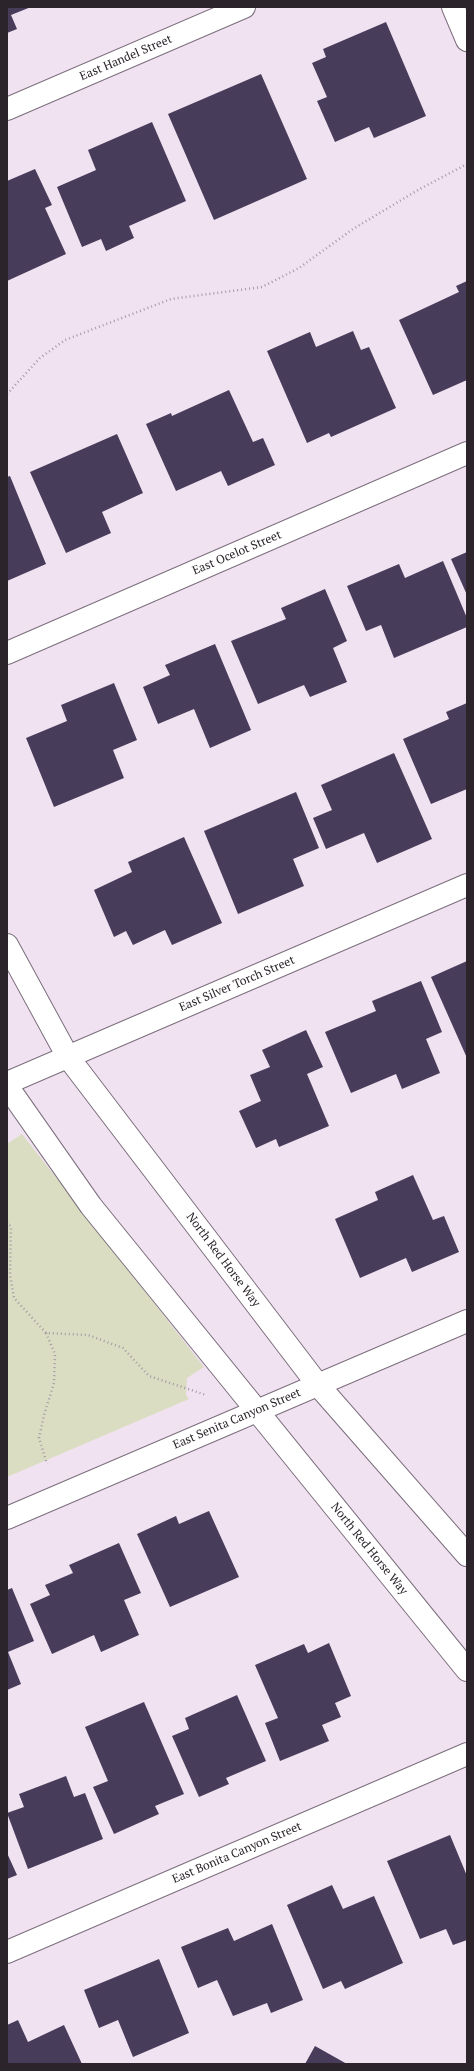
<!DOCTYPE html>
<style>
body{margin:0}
#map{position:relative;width:474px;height:2071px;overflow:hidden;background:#f1e2f2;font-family:"PT Serif",serif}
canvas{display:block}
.frame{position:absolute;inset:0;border:8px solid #2b252b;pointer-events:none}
</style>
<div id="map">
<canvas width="474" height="2071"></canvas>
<div class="frame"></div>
</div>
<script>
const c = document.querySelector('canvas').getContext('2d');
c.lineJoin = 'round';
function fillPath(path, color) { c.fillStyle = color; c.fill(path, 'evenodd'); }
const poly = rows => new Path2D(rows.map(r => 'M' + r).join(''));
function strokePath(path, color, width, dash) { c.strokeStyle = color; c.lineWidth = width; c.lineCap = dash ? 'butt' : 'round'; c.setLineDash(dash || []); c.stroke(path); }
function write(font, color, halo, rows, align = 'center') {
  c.font = font + ' "PT Serif",serif'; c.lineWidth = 4; c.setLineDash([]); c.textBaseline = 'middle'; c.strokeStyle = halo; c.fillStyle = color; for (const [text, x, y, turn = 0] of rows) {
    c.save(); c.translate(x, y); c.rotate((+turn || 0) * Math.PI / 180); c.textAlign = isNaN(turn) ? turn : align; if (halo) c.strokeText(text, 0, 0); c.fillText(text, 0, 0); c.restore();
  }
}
const green = poly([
 [22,1134,204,1367,187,1378,186,1395,189,1399,7,1477,7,1144]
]);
const building = poly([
 [7,7,31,7,11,15,17,29,7,33],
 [386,22,426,116,374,138,369,127,335,142,317,101,327,97,312,63,326,57,323,49],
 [261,74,307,179,214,220,168,114],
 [152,122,186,201,129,226,134,238,106,251,101,239,82,247,57,187,96,170,88,150],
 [35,169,52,205,45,208,66,254,7,281,7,181],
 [467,281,467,380,433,395,399,320,459,292,456,286],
 [353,331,361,350,369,347,396,408,331,437,329,433,307,443,267,351,310,332,316,347],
 [229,390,253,442,263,438,275,465,228,486,221,471,176,491,146,424,171,413,172,416],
 [117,434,143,493,102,512,111,533,66,553,30,472],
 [10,476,46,564,7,581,7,477],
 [467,552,467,595,451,559],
 [443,561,467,618,467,627,394,658,381,625,366,631,347,586,399,564,405,578],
 [325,589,347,641,333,648,347,682,310,697,304,685,258,704,231,641,286,619,281,608],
 [215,644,251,730,210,748,194,709,158,724,143,687,170,675,165,665],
 [114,683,137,740,113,750,124,778,54,807,26,738,67,721,61,705],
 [467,703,467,789,431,804,403,739,449,719,446,712],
 [394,753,432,839,377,863,364,833,326,849,313,818,332,810,321,785],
 [296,792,319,848,293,859,304,886,238,914,204,831],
 [184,837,222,923,172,945,165,930,133,945,126,931,114,937,94,890,132,872,128,862],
 [467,961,467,1058,431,977],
 [421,981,442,1032,426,1039,440,1073,402,1089,396,1074,351,1093,325,1032,376,1011,372,1001],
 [306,1030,323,1067,307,1074,329,1126,279,1147,276,1139,256,1148,239,1111,261,1101,250,1075,270,1067,262,1050],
 [413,1175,433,1220,444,1216,459,1252,412,1272,406,1258,360,1278,335,1219,378,1200,375,1192],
 [209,1511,239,1577,170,1607,137,1534,176,1516,179,1524],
 [119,1543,141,1593,124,1600,139,1635,101,1652,94,1635,52,1654,30,1604,50,1595,45,1585,73,1573,69,1565],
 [12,1588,34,1641,8,1652,21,1684,7,1690,7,1590],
 [329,1643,351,1696,335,1703,341,1717,322,1725,329,1741,280,1761,265,1723,278,1718,255,1665,304,1644,308,1653],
 [237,1695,266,1761,226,1778,229,1784,199,1797,172,1736,189,1729,185,1718],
 [144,1702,184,1794,155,1806,159,1814,114,1834,93,1787,108,1781,85,1727],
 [66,1776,74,1797,85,1793,103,1839,28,1869,7,1813,24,1807,19,1794],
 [450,1835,467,1876,467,1940,453,1945,446,1929,420,1939,387,1861],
 [7,1853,17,1875,7,1879],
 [332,1885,343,1909,374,1896,403,1963,345,1989,341,1981,323,1989,287,1905],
 [272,1924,303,2000,271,2013,267,2003,233,2016,217,1980,198,1988,181,1947,228,1928,234,1941],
 [159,1959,189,2033,133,2057,118,2020,99,2028,84,1990],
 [18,2020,28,2042,64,2025,82,2064,7,2064,7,2025],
 [315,2046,347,2064,305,2064]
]);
const path = poly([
 [7,394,40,358,65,340,171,299,262,287,299,268,353,229,418,190,467,164],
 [7,1222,11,1227,10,1275,14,1298,46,1333,88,1335,123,1348,149,1376,206,1395],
 [46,1333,55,1354,54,1383,44,1415,39,1438,47,1464]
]);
const street = poly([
 [453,7,467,40],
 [7,109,244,7],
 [7,653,467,453],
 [7,1083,467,885],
 [7,1518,467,1321],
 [7,1952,467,1754]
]);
const secondary = poly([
 [7,945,68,1057,318,1385,467,1555],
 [7,1086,91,1206,467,1670]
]);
const streetNames = [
 ["East Handel Street",126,58,-23],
 ["East Ocelot Street",237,553,-23],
 ["East Silver Torch Street",237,984,-23],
 ["North Red Horse Way",223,1260,53],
 ["East Senita Canyon Street",237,1419,-23],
 ["North Red Horse Way",369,1549,51],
 ["East Bonita Canyon Street",237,1853,-23]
];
fillPath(green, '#daddc1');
fillPath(building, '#473c59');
strokePath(street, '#7b6e7c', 24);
strokePath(secondary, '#7b6e7c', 24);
strokePath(path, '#a69aa6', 2.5, [1, 3]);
strokePath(street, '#fff', 22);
strokePath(secondary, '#fff', 22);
write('12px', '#2b252b', '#fff', streetNames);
</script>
